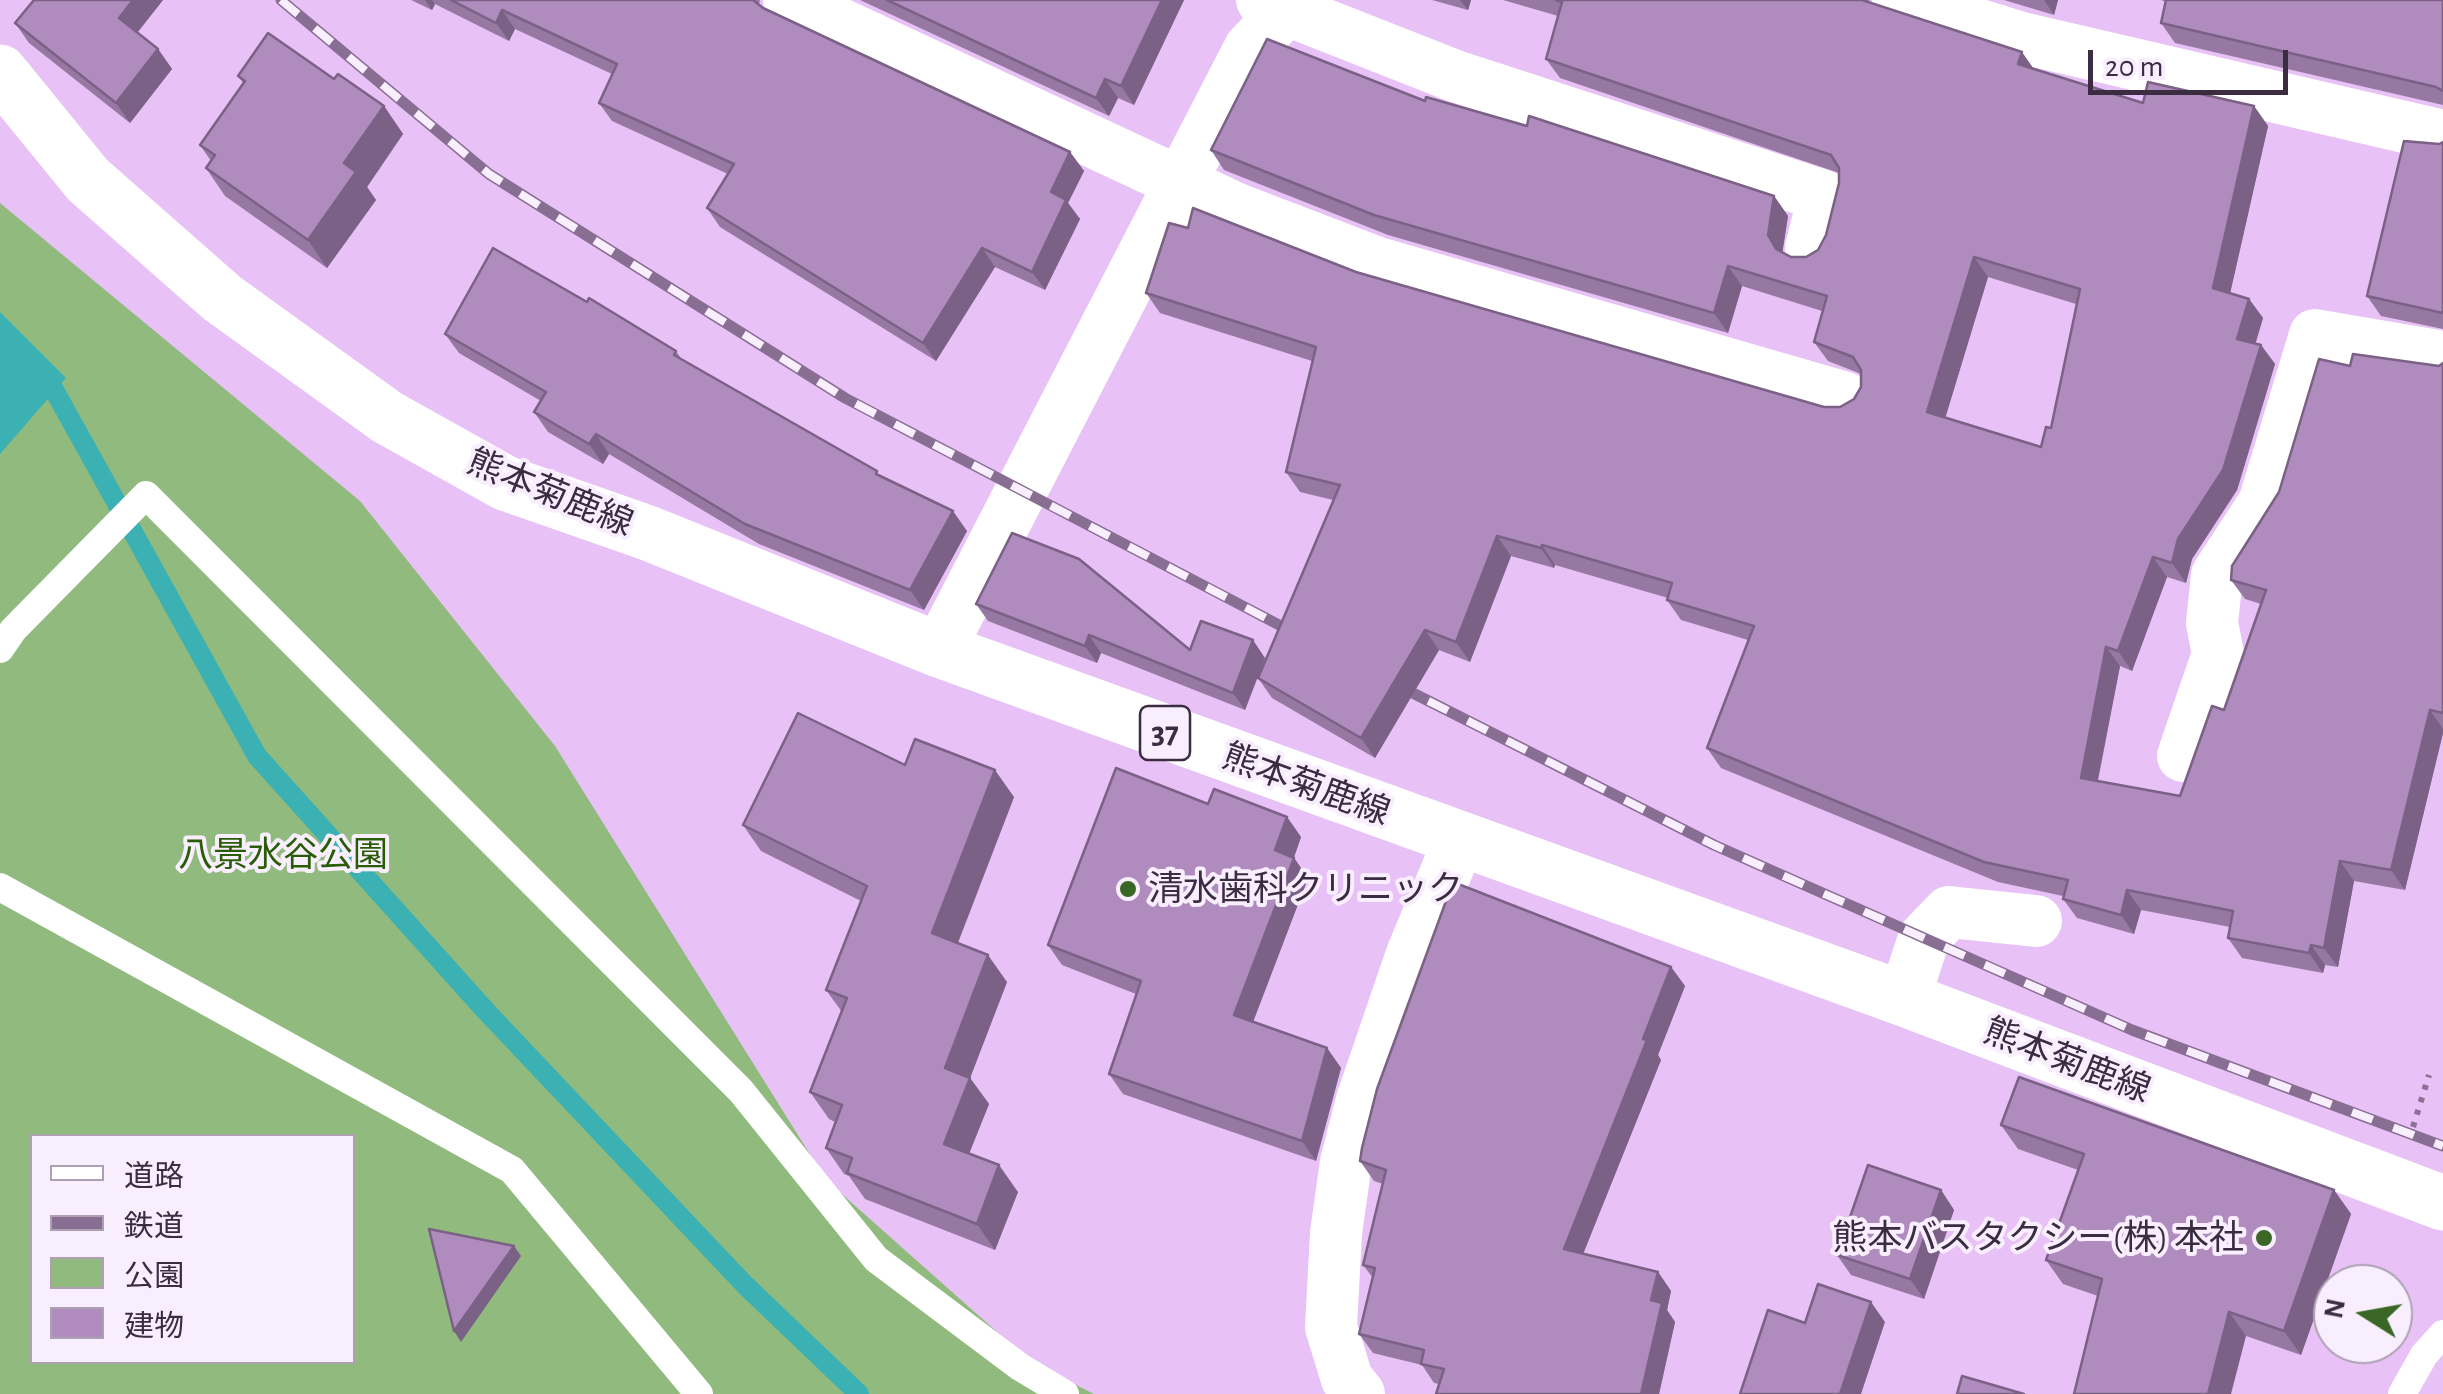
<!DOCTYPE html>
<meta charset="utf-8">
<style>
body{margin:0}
#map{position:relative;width:2443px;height:1394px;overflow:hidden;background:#e8c1f6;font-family:"Alegreya Sans","Noto Sans JP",sans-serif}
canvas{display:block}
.legend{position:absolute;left:30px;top:1134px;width:325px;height:230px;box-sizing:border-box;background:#f9eefe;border:2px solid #ada0b2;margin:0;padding:12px 18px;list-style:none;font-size:30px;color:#3b2c41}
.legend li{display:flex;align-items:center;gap:20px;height:50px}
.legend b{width:50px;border:2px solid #ada0b2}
.north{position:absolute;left:2313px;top:1264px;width:100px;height:100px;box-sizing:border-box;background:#f9eefe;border:2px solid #ada0b2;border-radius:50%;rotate:281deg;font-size:28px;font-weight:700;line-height:40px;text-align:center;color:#3b2c41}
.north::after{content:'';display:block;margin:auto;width:35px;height:45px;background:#3a6725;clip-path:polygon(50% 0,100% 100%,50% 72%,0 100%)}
.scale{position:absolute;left:2088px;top:50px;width:200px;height:45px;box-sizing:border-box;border:5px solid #3b2c41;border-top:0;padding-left:12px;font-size:30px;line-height:35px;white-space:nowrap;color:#3b2c41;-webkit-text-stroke:8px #f9eefe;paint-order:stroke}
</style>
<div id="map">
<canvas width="2443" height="1394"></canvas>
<ul class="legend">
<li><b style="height:12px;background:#fff"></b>道路</li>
<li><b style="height:12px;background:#886e92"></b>鉄道</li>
<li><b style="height:28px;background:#90ba7e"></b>公園</li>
<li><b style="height:28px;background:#b08bbe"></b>建物</li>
</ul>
<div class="north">N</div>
<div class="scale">20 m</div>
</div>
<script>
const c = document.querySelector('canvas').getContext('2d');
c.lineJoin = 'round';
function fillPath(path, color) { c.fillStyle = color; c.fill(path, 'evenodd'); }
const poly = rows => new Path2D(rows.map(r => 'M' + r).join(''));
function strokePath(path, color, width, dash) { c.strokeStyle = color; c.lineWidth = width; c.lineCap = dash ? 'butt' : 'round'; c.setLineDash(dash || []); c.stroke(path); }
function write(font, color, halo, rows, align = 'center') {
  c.font = font + ' "Alegreya Sans","Noto Sans JP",sans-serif'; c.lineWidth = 8; c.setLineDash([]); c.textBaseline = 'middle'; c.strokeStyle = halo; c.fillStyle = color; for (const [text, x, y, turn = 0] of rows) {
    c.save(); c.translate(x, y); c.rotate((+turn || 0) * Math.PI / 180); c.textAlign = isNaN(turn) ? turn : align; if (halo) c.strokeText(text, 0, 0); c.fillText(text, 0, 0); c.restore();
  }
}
const green = poly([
 [0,203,360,501,555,746,826,1180,1032,1363,1094,1394,0,1394],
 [32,1136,352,1136,352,1362,32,1362]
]);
const water = poly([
 [0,312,66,378,0,454]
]);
const stream = poly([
 [43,370,257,756,485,1010,745,1285,859,1394]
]);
const path = poly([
 [2413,1127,2429,1075]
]);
const service = poly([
 [0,649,13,630,146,495,741,1091,876,1259,1020,1367,1065,1394],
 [0,887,512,1170,699,1394],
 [2402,1394,2424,1355,2443,1334]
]);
const minor = poly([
 [789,0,1237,209,1378,263,1846,398],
 [1262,0,1455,76,1824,196,1811,248],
 [1898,0,2022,38,2443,136],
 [939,650,1250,48,1296,0],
 [2183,756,2218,654,2212,623,2217,575,2264,503,2315,335,2443,357],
 [1904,999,1924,938,1949,912,2036,921],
 [1359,1394,1347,1379,1331,1327,1336,1233,1346,1162,1362,1100,1412,954,1459,841]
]);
const primary = poly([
 [0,72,88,180,222,298,387,417,505,483,648,533,939,650,1904,999,2443,1203]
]);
const rail = poly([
 [281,0,489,174,845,398,1304,638],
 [1389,681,1714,845,2132,1030,2443,1146]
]);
const wall = poly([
 [34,0,163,0,137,33,158,49,172,69,130,123,29,43,15,23],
 [411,0,760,0,759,4,763,8,1070,152,1084,171,1068,203,1080,219,1045,290,995,267,936,361,720,227,707,208,728,174,612,121,599,103,612,74,515,29,509,41,435,4,432,10],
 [860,0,1184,0,1134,105,1118,98,1109,116],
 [1432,0,1471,0,1468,10],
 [1503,0,1869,0,1869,3,2034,69,2143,103,2254,106,2268,126,2230,293,2249,299,2263,318,2255,343,2261,345,2275,364,2237,490,2192,559,2186,583,2167,577,2132,671,2120,666,2098,781,2180,796,2224,710,2261,604,2245,599,2231,580,2350,366,2439,366,2443,363,2443,733,2405,890,2354,881,2338,967,2325,965,2323,973,2242,958,2228,938,2230,927,2141,910,2134,934,2077,918,2063,899,2063,896,1998,882,1721,768,1707,748,1748,640,1681,620,1667,600,1668,598,1555,565,1554,568,1511,556,1470,662,1439,650,1375,758,1272,698,1258,678,1333,500,1300,492,1286,472,1312,361,1160,313,1146,293,1356,272,1824,407,1840,407,1854,399,1861,387,1861,374,1828,361,1814,342,1822,311,1742,286,1728,333,1388,235,1224,170,1211,150,1425,101,1527,126,1774,196,1788,216,1782,253,1791,257,1806,257,1818,250,1826,235,1839,183,1839,173,1560,78,1546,59,1558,16],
 [1988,277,2076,304,2051,428,2041,447,1945,418],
 [2004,0,2058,0,2054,15],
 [2161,0,2443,0,2443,105,2175,43,2161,23,2166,2],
 [238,76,334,79,384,106,403,134,367,187,376,200,327,268,225,196,206,168,211,161,200,145,244,84],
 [2443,142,2443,329,2381,316,2367,296,2439,144],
 [587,302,676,351,682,360,882,477,967,531,924,610,759,544,609,454,603,464,548,432,534,412,541,401,459,353,445,334],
 [976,604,1190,650,1265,658,1245,710,1101,653,1097,663,988,621],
 [905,765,1014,797,958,943,1007,982,970,1078,989,1104,969,1154,1018,1192,995,1250,865,1199,849,1176,844,1174,826,1148,835,1122,829,1119,810,1092,842,1012,826,990,861,901,761,851,743,825],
 [1208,804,1287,817,1301,837,1294,858,1308,878,1253,1022,1327,1048,1341,1068,1316,1161,1123,1094,1109,1074,1136,994,1062,965,1048,945],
 [1671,967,1685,986,1658,1055,1661,1060,1583,1254,1658,1272,1671,1291,1667,1310,1675,1322,1659,1394,1436,1394,1439,1384,1434,1383,1422,1365,1373,1353,1359,1334,1373,1278,1363,1265,1383,1184,1374,1181,1360,1161],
 [2001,1125,2334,1190,2351,1214,2301,1355,2246,1336,2098,1296,2063,1284,2046,1260,2078,1170,2018,1149],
 [1941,1190,1954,1210,1924,1299,1851,1275,1837,1255]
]);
const shadedWall = poly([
 [133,0,163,0,133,38,119,18],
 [425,0,432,0,435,4,432,10],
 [1162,0,1184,0,1134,105,1121,86],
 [1460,0,1471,0,1468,10],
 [2044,0,2058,0,2054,15],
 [502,10,515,29,509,41,496,23],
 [158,49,172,69,130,123,116,103],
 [2022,52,2036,72,2018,64],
 [1105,79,1118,98,1109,116,1096,98],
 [384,106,403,134,367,187,376,200,327,268,308,240,344,163],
 [2254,106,2268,126,2227,307,2213,288],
 [1070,152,1084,171,1068,203,1080,219,1045,290,1032,272,1051,192],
 [1774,196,1788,216,1782,255,1776,249,1768,235],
 [982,248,995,267,936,361,923,343],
 [1974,257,1988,277,1941,432,1927,412],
 [1728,266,1742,286,1728,333,1714,313],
 [2249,299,2263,318,2251,359,2237,339],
 [2261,345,2275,364,2237,490,2192,559,2186,583,2172,563,2178,539],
 [596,434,609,454,603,464,589,444],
 [953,511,967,531,924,610,910,590],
 [1497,536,1511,556,1470,662,1456,642],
 [1542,545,1555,565,1554,568,1541,548],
 [2153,557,2167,577,2132,671,2118,651],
 [1425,630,1439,650,1375,758,1361,738],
 [1089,635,1101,653,1097,663,1085,646],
 [1253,640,1265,658,1245,710,1233,693],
 [2106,647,2120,666,2094,798,2081,778],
 [2430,710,2443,729,2443,733,2405,890,2391,870],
 [995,770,1014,797,951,960,932,933],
 [1287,817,1301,837,1289,870,1275,850],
 [1294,858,1308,878,1248,1035,1234,1015],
 [2340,861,2354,881,2338,967,2324,948],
 [2127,890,2141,910,2134,934,2121,915],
 [2311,945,2325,965,2323,973,2309,953],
 [988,955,1007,982,970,1078,989,1104,962,1171,944,1144,945,1068],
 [1671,967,1685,986,1658,1055,1661,1060,1577,1269,1564,1249],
 [1327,1048,1341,1068,1316,1161,1302,1141],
 [999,1165,1018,1192,995,1250,977,1224],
 [1941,1190,1954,1210,1924,1299,1910,1279],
 [2334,1190,2351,1214,2301,1355,2284,1331],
 [514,1246,521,1256,461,1342,454,1331],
 [1658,1272,1671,1291,1667,1310,1675,1322,1659,1394,1641,1394,1651,1300],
 [1871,1302,1885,1322,1861,1394,1840,1394],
 [2229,1312,2246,1336,2231,1394,2208,1394]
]);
const building = poly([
 [34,0,133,0,119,18,158,49,116,103,15,23,34,0],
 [451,0,753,0,763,8,1070,152,1051,192,1066,200,1032,272,982,248,923,343,707,208,734,164,599,103,617,64,502,10,496,23,451,0],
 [887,0,1162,0,1121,86,1105,79,1096,98,887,0],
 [1556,0,1862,0,2022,52,2018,64,2143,103,2148,82,2254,106,2213,288,2249,299,2237,339,2261,345,2223,470,2178,539,2172,563,2153,557,2118,651,2106,647,2081,778,2180,796,2212,706,2224,710,2266,590,2231,580,2232,566,2279,492,2319,359,2350,366,2353,354,2439,366,2443,363,2443,713,2430,710,2391,870,2340,861,2324,948,2311,945,2309,953,2228,938,2233,911,2127,890,2121,915,2063,899,2068,880,1984,862,1707,748,1754,626,1667,600,1672,583,1542,545,1541,548,1497,536,1456,642,1425,630,1361,738,1258,678,1340,485,1286,472,1316,347,1146,293,1169,223,1188,228,1193,208,1356,272,1824,407,1840,407,1854,399,1861,387,1861,370,1853,357,1814,342,1827,296,1728,266,1714,313,1374,215,1211,150,1267,39,1425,101,1426,97,1527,126,1529,116,1774,196,1768,235,1776,249,1791,257,1806,257,1818,250,1826,235,1839,183,1839,168,1831,155,1546,59,1562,2,1556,0],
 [1974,257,2080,289,2051,428,2046,427,2041,447,1927,412,1974,257],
 [2166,0,2443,0,2443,91,2436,87,2161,23,2166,0],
 [268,33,334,79,338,74,384,106,344,163,356,172,308,240,206,168,215,155,200,145,245,81,238,76,268,33],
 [2404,141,2439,144,2443,142,2443,313,2367,296,2404,141],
 [493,248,587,302,589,298,676,351,674,355,877,471,876,474,953,511,910,590,745,524,596,434,589,444,534,412,546,392,445,334,493,248],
 [1012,533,1079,559,1190,650,1201,621,1253,640,1233,693,1089,635,1085,646,976,604,1012,533],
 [798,713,905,765,915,739,995,770,932,933,988,955,945,1068,970,1078,944,1144,999,1165,977,1224,847,1173,852,1158,826,1148,842,1105,810,1092,847,998,826,990,867,886,743,825,798,713],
 [1116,768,1208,804,1214,789,1287,817,1275,850,1294,858,1234,1015,1327,1048,1302,1141,1109,1074,1141,981,1048,945,1116,768],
 [1453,882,1671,967,1643,1039,1647,1040,1564,1249,1658,1272,1651,1300,1662,1303,1641,1394,1436,1394,1444,1369,1421,1364,1424,1350,1359,1334,1375,1268,1363,1265,1386,1170,1360,1161,1362,1148,1377,1089,1453,882],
 [2019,1077,2334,1190,2284,1331,2229,1312,2208,1394,2074,1394,2102,1279,2046,1260,2084,1154,2001,1125,2019,1077],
 [1868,1165,1941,1190,1910,1279,1837,1255,1868,1165],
 [429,1229,514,1246,454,1331,429,1229],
 [1818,1284,1871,1302,1840,1394,1740,1394,1768,1310,1805,1323,1818,1284],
 [1962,1376,2024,1394,1957,1394,1962,1376]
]);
const markers = [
 [1128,889,10,"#3a6725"],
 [2264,1238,10,"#3a6725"]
];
const shields = [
 [1165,733,50]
];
const shieldNames = [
 ["37",1165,733]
];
const streetNames = [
 ["熊本菊鹿線",550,493,22],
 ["熊本菊鹿線",1306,785,20],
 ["熊本菊鹿線",2067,1061,21]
];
const parkNames = [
 ["八景水谷公園",283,855]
];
const poiNames = [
 ["清水歯科クリニック",1148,889],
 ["熊本バスタクシー(株) 本社",2244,1238,"right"]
];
fillPath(green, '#90ba7e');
fillPath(water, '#3cb1b3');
strokePath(stream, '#3cb1b3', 20);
strokePath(path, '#8b7194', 6, [5, 8]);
strokePath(service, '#fff', 28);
strokePath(minor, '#fff', 52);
strokePath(primary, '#fff', 55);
strokePath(rail, '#886e92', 11);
strokePath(rail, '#f9eefe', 8, [22]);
fillPath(wall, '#9778a3');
fillPath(shadedWall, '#7b6185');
fillPath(building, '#b08bbe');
strokePath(building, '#7b6185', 2.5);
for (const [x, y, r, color] of markers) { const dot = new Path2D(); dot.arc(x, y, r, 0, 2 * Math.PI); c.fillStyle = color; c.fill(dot); strokePath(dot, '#f9eefe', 4); }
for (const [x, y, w] of shields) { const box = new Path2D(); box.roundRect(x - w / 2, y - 27, w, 54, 8); c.fillStyle = '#f9eefe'; c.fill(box); strokePath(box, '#3b2c41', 2.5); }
write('bold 32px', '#3b2c41', null, shieldNames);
write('35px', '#3b2c41', '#f9eefe', streetNames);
write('35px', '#295d05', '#f9eefe', parkNames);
write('35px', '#3b2c41', '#f9eefe', poiNames, 'left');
</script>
